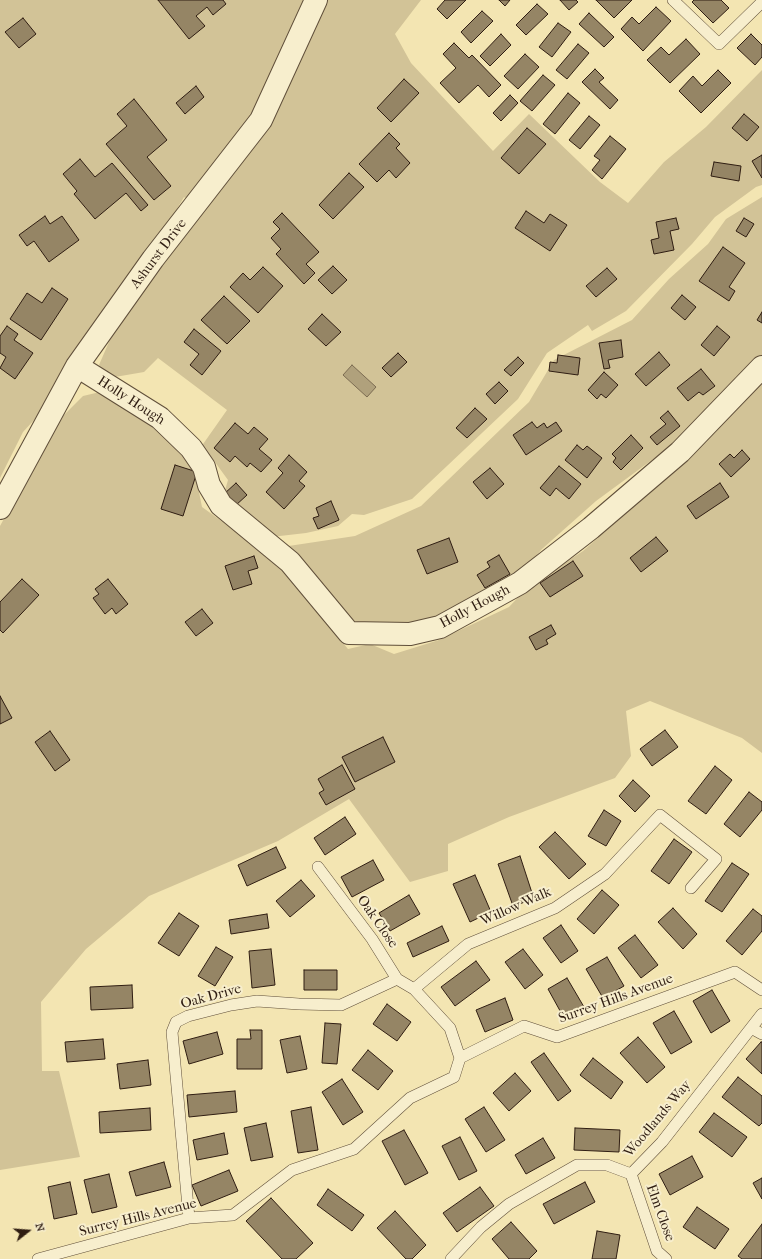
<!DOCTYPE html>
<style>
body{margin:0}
#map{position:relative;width:762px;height:1259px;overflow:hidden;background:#f3e5b2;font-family:"IM FELL French Canon",serif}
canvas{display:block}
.north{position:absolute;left:8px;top:1211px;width:40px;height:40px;-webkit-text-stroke:3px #f7eecd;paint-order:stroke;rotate:73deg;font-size:11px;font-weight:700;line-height:16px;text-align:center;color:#2f1d12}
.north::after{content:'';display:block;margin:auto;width:14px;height:18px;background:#2f1d12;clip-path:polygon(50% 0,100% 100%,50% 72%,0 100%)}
</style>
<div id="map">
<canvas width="762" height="1259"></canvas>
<div class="north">N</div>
</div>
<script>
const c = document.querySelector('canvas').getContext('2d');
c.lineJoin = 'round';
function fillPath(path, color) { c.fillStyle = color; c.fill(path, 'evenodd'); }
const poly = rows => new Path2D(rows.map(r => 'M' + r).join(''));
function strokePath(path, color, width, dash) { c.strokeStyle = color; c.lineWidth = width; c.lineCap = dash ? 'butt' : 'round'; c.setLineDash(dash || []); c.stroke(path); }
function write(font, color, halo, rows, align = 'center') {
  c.font = font + ' "IM FELL French Canon",serif'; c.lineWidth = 4; c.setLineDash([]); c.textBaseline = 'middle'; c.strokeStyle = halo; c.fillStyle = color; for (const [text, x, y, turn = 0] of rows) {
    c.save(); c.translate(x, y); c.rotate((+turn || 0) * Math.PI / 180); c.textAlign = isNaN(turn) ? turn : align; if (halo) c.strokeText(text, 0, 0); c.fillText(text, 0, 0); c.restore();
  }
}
const green = poly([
 [0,0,421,0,395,34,411,63,493,151,529,114,600,182,628,203,664,162,706,127,762,70,762,185,756,187,715,217,692,244,626,311,592,331,588,325,547,353,518,399,412,499,364,515,352,514,338,526,306,533,271,537,224,494,228,480,212,458,201,447,227,410,158,358,144,372,109,378,99,365,112,335,23,432,0,478],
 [184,197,202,210,185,226,174,214],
 [762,197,762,355,739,381,675,443,596,501,542,549,516,578,447,613,408,624,366,625,344,617,282,547,355,536,421,506,529,402,554,360,632,320,669,279,708,244,726,219],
 [762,377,762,753,742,738,650,701,626,711,631,756,615,778,509,817,448,844,448,871,410,882,349,799,278,841,149,896,86,949,41,1002,42,1071,59,1071,80,1157,0,1170,0,526,57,422,83,396,100,392,128,408,172,442,193,462,202,507,270,556,348,649,370,644,394,654,439,640,509,607,528,587,583,551,675,470]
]);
const water = poly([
 [352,365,376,387,367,397,343,375,352,365]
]);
const building = poly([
 [158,0,223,0,226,4,213,15,207,7,196,16,205,26,189,39,158,0],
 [445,0,466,0,447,19,437,9,445,0],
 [499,0,510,0,505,6,499,0],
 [560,0,576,0,578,2,569,10,560,0],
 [596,0,632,0,614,18,596,0],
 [694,0,721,0,729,8,713,23,692,2,694,0],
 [537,4,548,14,526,35,516,25,537,4],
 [656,7,671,21,643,51,621,29,632,17,639,24,656,7],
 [482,11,493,21,471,43,461,32,482,11],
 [589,13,614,37,604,47,579,24,589,13],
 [23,18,36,34,19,48,5,32,23,18],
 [558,23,571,32,552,57,539,47,558,23],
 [501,34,511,45,490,66,480,56,501,34],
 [751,34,762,45,762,57,755,65,737,48,751,34],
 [686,39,700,54,670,83,647,60,661,47,669,55,686,39],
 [454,43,469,58,472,55,501,85,489,97,478,85,459,103,440,83,456,68,443,54,454,43],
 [578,44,589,53,567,79,556,70,578,44],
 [525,54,539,67,518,89,504,76,525,54],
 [595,69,604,78,599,82,618,100,610,109,582,82,595,69],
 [718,70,731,83,701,113,679,91,693,76,702,86,718,70],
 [543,75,555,85,532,111,520,101,543,75],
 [404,79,419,93,391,122,377,108,404,79],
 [196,86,204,97,185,114,176,103,196,86],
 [568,93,580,103,555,134,543,124,568,93],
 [510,95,518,103,501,121,493,113,510,95],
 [134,99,167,140,147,157,171,186,154,200,106,144,127,126,117,114,134,99],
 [744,114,759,127,747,141,732,128,744,114],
 [589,116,600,125,580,149,569,140,589,116],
 [527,128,546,144,519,174,501,158,527,128],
 [389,133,400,144,396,148,410,163,396,178,389,170,377,182,359,164,389,133],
 [610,136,626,149,602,179,592,170,600,160,594,156,610,136],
 [762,155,762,178,752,161,762,155],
 [80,159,95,177,112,163,148,205,141,211,126,193,95,219,74,194,77,191,63,174,80,159],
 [714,162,741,166,739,181,711,176,714,162],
 [349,173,364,187,333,219,319,205,349,173],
 [526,211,544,223,550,214,567,225,550,251,515,228,526,211],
 [282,213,319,252,306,264,315,273,304,284,276,254,281,249,271,238,280,229,273,222,282,213],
 [45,216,50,224,62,216,79,240,49,262,34,241,27,246,19,235,45,216],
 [676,218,679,229,670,231,674,250,654,254,651,240,659,238,656,222,676,218],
 [744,218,754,224,746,237,736,231,744,218],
 [723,247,745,263,729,287,735,291,729,301,699,281,723,247],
 [333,266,347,280,332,294,318,280,333,266],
 [263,267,283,286,258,313,230,287,243,273,250,280,263,267],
 [607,268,617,279,596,297,586,286,607,268],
 [52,288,68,299,41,340,10,319,27,293,42,303,52,288],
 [682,295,696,307,685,320,671,308,682,295],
 [224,296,250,321,227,344,201,320,224,296],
 [762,312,762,323,757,320,762,312],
 [322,314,341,332,326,346,308,329,322,314],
 [7,326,18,334,14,340,33,353,15,379,0,368,6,357,0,353,0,336,7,326],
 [717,326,730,337,714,356,701,345,717,326],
 [194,329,221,351,202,375,190,365,199,354,184,342,194,329],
 [621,340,623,357,608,360,610,368,604,369,599,343,621,340],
 [659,352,670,365,646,386,635,374,659,352],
 [398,353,407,362,391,377,382,368,398,353],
 [558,355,580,358,578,375,549,371,550,362,557,363,558,355],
 [518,357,524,363,511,376,504,370,518,357],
 [701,369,715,386,703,395,699,392,688,401,677,388,701,369],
 [604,372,618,385,606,398,601,394,597,399,588,390,604,372],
 [499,382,508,391,495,404,486,394,499,382],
 [475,408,487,419,467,438,456,428,475,408],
 [668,411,680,426,657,445,650,437,666,424,660,418,668,411],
 [532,422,537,428,544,423,547,428,556,422,562,431,526,455,513,435,532,422],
 [235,423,248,434,254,427,268,439,259,449,272,460,261,472,250,463,247,467,235,456,230,462,214,448,235,423],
 [631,435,643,448,621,470,613,462,616,458,612,454,631,435],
 [577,445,583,450,587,446,602,458,587,478,565,460,577,445],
 [742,450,750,459,731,477,719,464,730,454,734,458,742,450],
 [289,455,307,472,299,481,305,486,284,509,266,492,283,473,278,468,289,455],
 [175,465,197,472,183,516,161,509,175,465],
 [559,466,581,484,569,499,556,488,550,496,540,488,559,466],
 [490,468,504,484,487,499,473,482,490,468],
 [236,483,247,495,235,506,224,494,236,483],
 [720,483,729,497,696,519,687,506,720,483],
 [331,501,339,520,318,529,313,518,319,516,316,508,331,501],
 [656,537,668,551,641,572,630,558,656,537],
 [449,538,458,562,427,574,417,550,449,538],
 [499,555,510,574,485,588,477,575,490,567,487,562,499,555],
 [254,556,258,568,248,571,252,584,233,590,225,566,254,556],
 [573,561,583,576,550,597,540,583,573,561],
 [22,579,39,595,3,633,0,630,0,602,22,579],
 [108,579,128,604,116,614,112,608,105,614,93,598,99,594,95,589,108,579],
 [202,609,213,623,196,636,185,622,202,609],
 [551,625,556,634,546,640,548,644,536,650,529,637,551,625],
 [0,696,12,718,0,724,0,696],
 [665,730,678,747,652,766,640,749,665,730],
 [50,731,70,760,55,771,35,742,50,731],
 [383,737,395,762,355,782,342,757,383,737],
 [342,765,355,789,326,805,319,793,324,790,318,779,342,765],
 [715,766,732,780,706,814,688,801,715,766],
 [633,780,650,796,635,812,619,796,633,780],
 [749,792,762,802,762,810,740,837,724,824,749,792],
 [604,810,621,821,606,846,588,836,604,810],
 [345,817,356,834,325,855,314,838,345,817],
 [555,832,586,864,569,879,539,847,555,832],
 [674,839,692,852,669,884,651,871,674,839],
 [276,847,286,868,247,886,238,865,276,847],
 [520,856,534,899,513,906,498,864,520,856],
 [373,860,384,880,352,897,341,877,373,860],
 [732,863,749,874,722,912,705,901,732,863],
 [475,875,491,912,470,922,453,884,475,875],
 [301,880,315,896,290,917,276,901,301,880],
 [602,890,619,905,594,934,577,919,602,890],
 [409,895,420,914,390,931,379,913,409,895],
 [673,908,697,934,683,949,658,922,673,908],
 [753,909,762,916,762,931,742,955,726,941,753,909],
 [179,913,199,926,179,956,158,943,179,913],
 [267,914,269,928,231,934,229,920,267,914],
 [561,925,578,951,561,963,543,938,561,925],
 [442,926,449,941,413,957,407,943,442,926],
 [635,935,658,965,641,978,618,948,635,935],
 [216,947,233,957,215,986,198,976,216,947],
 [271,949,275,985,252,988,249,951,271,949],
 [523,949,543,975,525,989,505,962,523,949],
 [607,957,624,986,603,998,586,969,607,957],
 [476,961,490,980,455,1006,441,987,476,961],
 [304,970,337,970,337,990,304,990,304,970],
 [567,978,584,1007,564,1018,548,989,567,978],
 [132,985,133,1008,91,1010,90,987,132,985],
 [712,990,730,1021,711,1033,693,1001,712,990],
 [505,998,513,1020,485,1032,476,1010,505,998],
 [387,1004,411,1022,397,1041,373,1024,387,1004],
 [674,1011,692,1042,671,1054,653,1023,674,1011],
 [325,1023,341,1024,337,1064,322,1063,325,1023],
 [250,1030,262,1030,262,1069,237,1069,237,1039,251,1039,250,1030],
 [217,1032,223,1054,189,1064,183,1041,217,1032],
 [300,1036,307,1069,287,1073,280,1040,300,1036],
 [638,1037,665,1067,647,1083,620,1053,638,1037],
 [103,1039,105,1059,67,1062,65,1042,103,1039],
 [761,1042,762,1042,762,1074,746,1059,761,1042],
 [368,1050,393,1071,378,1090,352,1070,368,1050],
 [544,1053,571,1091,558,1101,531,1062,544,1053],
 [593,1058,623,1082,611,1099,580,1075,593,1058],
 [148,1060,151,1085,120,1089,117,1064,148,1060],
 [515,1073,531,1091,509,1111,493,1093,515,1073],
 [738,1077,762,1096,762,1123,759,1126,722,1097,738,1077],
 [342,1079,363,1112,343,1125,322,1092,342,1079],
 [235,1091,237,1112,189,1117,187,1095,235,1091],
 [311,1107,318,1150,298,1153,291,1111,311,1107],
 [484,1107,505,1140,486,1152,465,1119,484,1107],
 [150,1108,151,1130,100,1133,99,1112,150,1108],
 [714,1113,747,1137,732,1157,699,1132,714,1113],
 [266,1123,273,1157,251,1161,244,1128,266,1123],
 [575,1128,620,1130,619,1152,574,1150,575,1128],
 [404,1130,428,1173,405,1185,382,1141,404,1130],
 [224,1133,228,1154,197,1160,193,1140,224,1133],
 [460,1137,477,1171,459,1180,442,1146,460,1137],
 [543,1138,555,1158,526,1174,515,1155,543,1138],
 [692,1156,703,1177,670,1195,659,1174,692,1156],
 [164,1162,171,1187,136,1196,129,1172,164,1162],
 [229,1170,238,1191,201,1206,192,1185,229,1170],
 [109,1174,117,1207,92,1213,84,1180,109,1174],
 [762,1178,762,1199,753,1183,762,1178],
 [70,1182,77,1214,54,1219,48,1187,70,1182],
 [585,1182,595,1202,554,1224,543,1204,585,1182],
 [480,1187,494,1206,457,1232,443,1213,480,1187],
 [328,1189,364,1215,352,1231,317,1205,328,1189],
 [271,1198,313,1243,296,1259,282,1259,246,1221,271,1198],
 [697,1207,729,1229,715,1249,683,1227,697,1207],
 [395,1211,426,1245,412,1259,406,1259,377,1228,395,1211],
 [511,1222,537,1251,529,1259,509,1259,492,1239,511,1222],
 [762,1224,762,1259,742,1259,738,1256,762,1224],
 [597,1231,620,1235,616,1259,592,1259,597,1231]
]);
const service = poly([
 [673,0,719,44,762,2],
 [318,867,372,939,397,979,414,989],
 [751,1028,762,1034],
 [460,1058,450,1028,414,989,468,944,555,908,605,874,660,815,716,859,691,888],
 [631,1174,657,1251,666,1259],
 [189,1218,172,1032,176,1022,188,1016,231,1005,257,1001,299,1004,341,1005,397,979],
 [38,1259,189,1218,233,1215,292,1170,354,1149,410,1098,454,1077,460,1058,524,1026,557,1037,735,972,762,990],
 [451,1259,481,1227,509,1204,577,1165,607,1165,631,1174,662,1142,762,1014]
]);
const minor = poly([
 [77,366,160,418,191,448,204,467,209,485,221,505,290,562,349,633,410,634,440,627,520,583,591,528,680,452,762,367],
 [0,508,77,366,153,259,261,120,316,0]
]);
const streetNames = [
 ["Ashurst Drive",159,254,-53],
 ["Holly Hough",131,401,33],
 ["Holly Hough",475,607,-28],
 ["Willow Walk",516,907,-24],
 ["Oak Close",377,922,55],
 ["Oak Drive",211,997,-15],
 ["Surrey Hills Avenue",616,999,-20],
 ["Woodlands Way",658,1119,-50],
 ["Elm Close",660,1213,70],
 ["Surrey Hills Avenue",138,1218,-14]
];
fillPath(green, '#d2c397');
fillPath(water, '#b0a17c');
strokePath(water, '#7c6c52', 1);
fillPath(building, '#958565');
strokePath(building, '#2f1d12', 1);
strokePath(service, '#604f3a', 12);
strokePath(minor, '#604f3a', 24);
strokePath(service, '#f7eecd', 11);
strokePath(minor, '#f7eecd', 22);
write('14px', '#2f1d12', '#f7eecd', streetNames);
</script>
